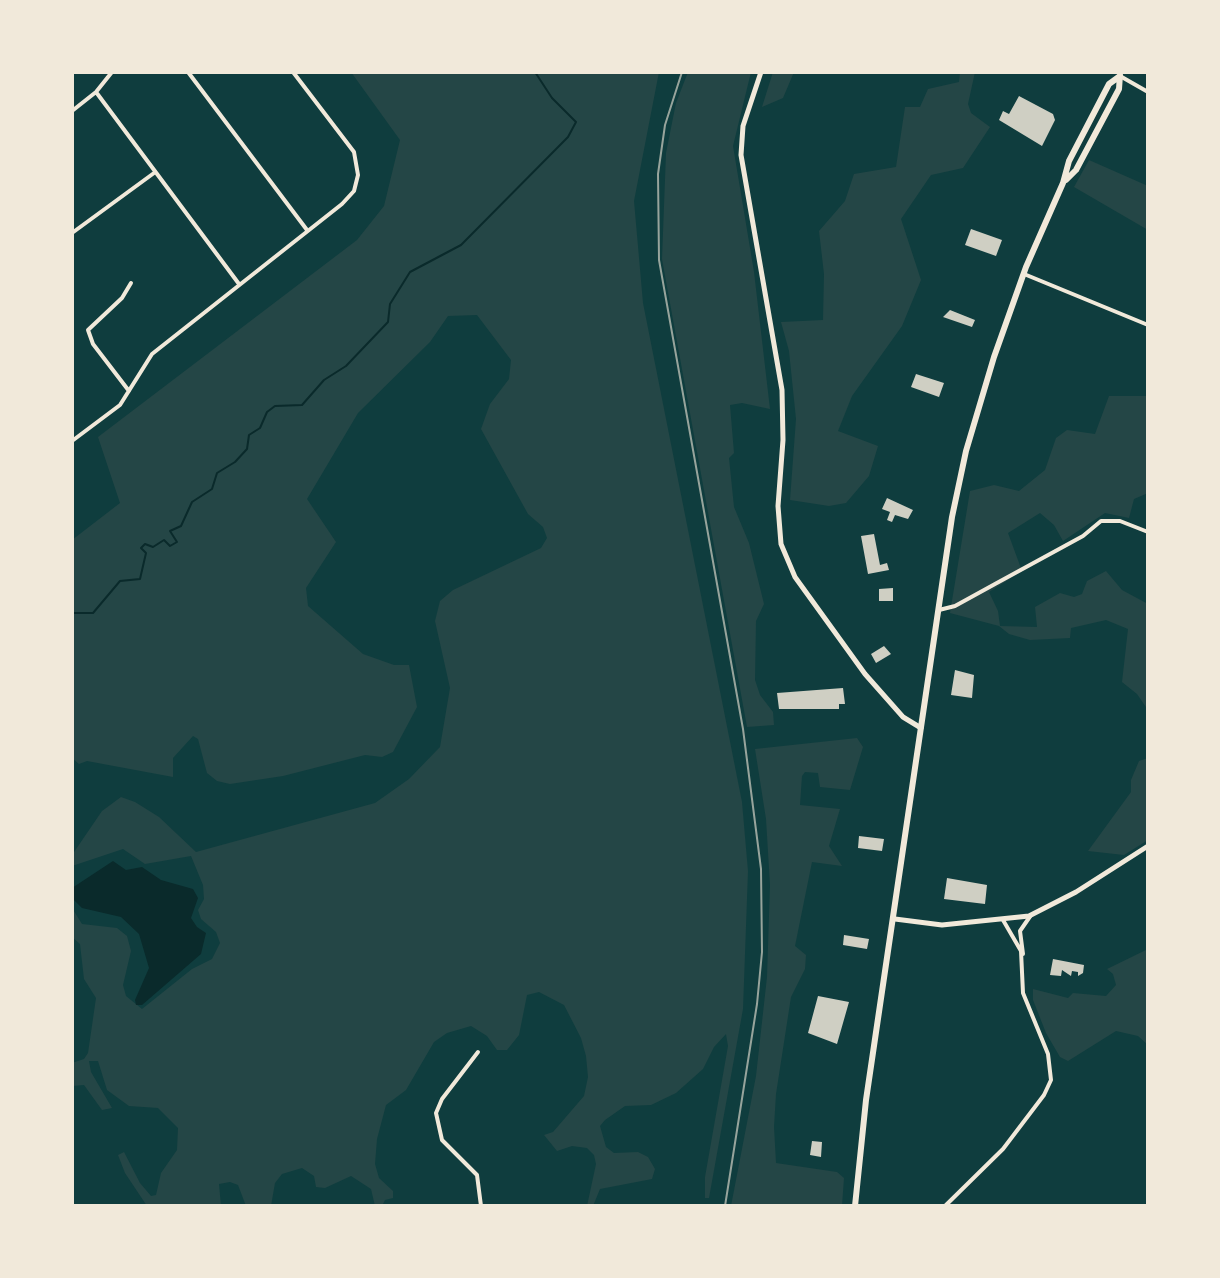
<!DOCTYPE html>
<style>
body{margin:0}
#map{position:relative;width:1220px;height:1278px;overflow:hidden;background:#0f3d3e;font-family:Figtree,sans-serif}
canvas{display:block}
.frame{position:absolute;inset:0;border:74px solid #f1e9da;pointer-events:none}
</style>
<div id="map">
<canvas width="1220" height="1278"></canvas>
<div class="frame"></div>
</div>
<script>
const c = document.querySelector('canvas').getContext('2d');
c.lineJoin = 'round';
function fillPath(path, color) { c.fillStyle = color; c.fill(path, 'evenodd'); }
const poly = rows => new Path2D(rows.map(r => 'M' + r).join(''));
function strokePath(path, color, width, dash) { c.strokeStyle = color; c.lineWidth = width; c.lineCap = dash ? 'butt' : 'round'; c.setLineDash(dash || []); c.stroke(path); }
const green = poly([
 [351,72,659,72,634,201,643,303,742,802,748,871,743,1009,709,1198,705,1198,705,1177,728,1046,726,1034,714,1047,703,1069,676,1093,651,1105,625,1106,605,1120,600,1126,606,1147,614,1153,638,1152,648,1157,655,1169,652,1179,600,1189,593,1206,587,1206,596,1164,594,1155,587,1148,572,1146,557,1151,544,1135,553,1132,584,1096,588,1077,586,1056,581,1038,564,1005,539,992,527,995,519,1035,507,1050,497,1050,487,1036,471,1026,447,1033,434,1042,406,1090,386,1105,377,1139,375,1164,379,1178,393,1191,393,1198,385,1200,382,1206,375,1206,371,1189,351,1176,325,1188,316,1187,314,1176,302,1168,282,1174,275,1183,271,1206,246,1206,238,1185,230,1182,219,1184,221,1206,147,1206,125,1173,118,1155,124,1152,140,1183,151,1196,156,1195,161,1173,177,1150,178,1128,158,1108,129,1106,107,1090,98,1061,89,1061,91,1072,112,1108,102,1110,84,1085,72,1086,72,1063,84,1059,88,1053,96,998,84,979,80,944,72,937,72,908,82,924,117,928,127,936,131,951,123,985,126,996,142,1009,192,969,212,959,220,943,216,932,201,919,198,910,204,899,203,885,191,856,145,864,123,849,72,866,72,855,102,811,121,797,135,802,159,817,196,852,375,803,409,779,440,747,450,688,435,621,440,601,453,590,541,548,547,538,543,527,528,514,481,429,490,404,509,379,511,360,477,315,448,316,430,342,358,413,307,499,336,542,306,588,308,606,363,654,394,665,409,665,417,707,393,752,382,757,365,755,283,776,230,784,217,781,207,773,198,739,193,736,173,758,173,777,87,761,79,764,72,758,72,540,120,503,98,437,357,240,384,206,400,140],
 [688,72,751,72,733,146,754,272,770,409,742,403,730,405,734,453,729,458,734,507,749,543,764,604,756,621,755,680,760,695,773,712,774,725,747,727,662,259,666,153,676,103],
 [773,72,794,72,783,98,762,107],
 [960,72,975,72,968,104,971,113,990,127,963,168,931,175,901,219,921,280,902,326,852,396,838,431,878,446,869,476,846,503,829,506,790,500,796,419,789,351,781,322,823,320,824,274,819,231,845,201,854,174,896,167,905,107,920,107,928,89,959,82],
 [1089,160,1148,186,1148,230,1074,187],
 [1109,396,1148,396,1148,493,1134,499,1129,518,1105,513,1063,541,1054,525,1040,513,1008,533,1022,571,989,592,998,611,1000,626,1037,627,1035,607,1060,593,1074,597,1082,594,1087,581,1106,571,1122,590,1148,604,1148,710,1137,694,1122,682,1128,629,1106,620,1071,628,1070,638,1030,640,1009,634,999,626,950,613,970,491,994,485,1019,491,1045,470,1056,438,1067,430,1095,434],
 [857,738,863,747,850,790,820,787,818,773,805,772,802,776,800,805,840,809,829,846,842,866,812,862,795,946,806,955,805,969,791,997,776,1094,774,1127,776,1163,837,1172,844,1178,842,1206,731,1206,756,1076,767,977,770,885,766,819,755,749],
 [1148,758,1148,840,1124,855,1088,851,1131,792,1131,780,1139,761],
 [1148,949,1148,1045,1138,1036,1116,1031,1068,1061,1060,1057,1046,1033,1033,1000,1033,989,1068,998,1073,993,1106,996,1116,985,1113,974,1107,969]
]);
const water = poly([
 [113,861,126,870,142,867,161,880,193,889,198,898,191,918,197,927,206,933,201,954,142,1005,136,1005,135,1000,149,968,139,934,121,917,82,908,72,898,72,888]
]);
const stream = poly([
 [72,613,93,613,120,581,140,579,146,553,141,548,145,544,153,547,164,540,170,546,177,542,170,531,181,526,192,502,212,489,217,473,235,462,247,449,249,435,260,428,267,412,275,406,302,405,324,380,346,366,388,322,390,304,410,272,461,245,568,137,576,122,552,98,535,72]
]);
const building = poly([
 [1019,96,1053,114,1055,120,1042,146,999,120,1003,111,1009,114],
 [971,229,1002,240,996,256,965,245],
 [950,310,975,320,972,327,943,317],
 [916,374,944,383,939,397,911,387],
 [887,498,913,510,908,519,895,515,892,522,887,520,890,512,882,509],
 [874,534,880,565,887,563,889,570,868,574,861,536],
 [893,588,893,601,879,601,879,589],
 [884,646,891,654,876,663,871,654],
 [955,670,974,675,972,698,951,695],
 [843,688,845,704,839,704,839,709,779,709,777,693],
 [859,836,884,839,882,851,858,848],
 [947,878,987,885,985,904,944,899],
 [844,935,869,939,867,949,843,945],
 [1053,959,1084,965,1083,973,1078,976,1078,972,1072,971,1071,976,1062,970,1061,976,1050,975],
 [818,996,849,1002,837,1044,808,1033],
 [812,1141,822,1142,821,1157,810,1155]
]);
const minor = poly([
 [188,72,307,230],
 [1120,76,1148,92],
 [96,92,239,284],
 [72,111,96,92,112,72],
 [72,233,154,173],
 [1024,274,1148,325],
 [129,391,93,344,88,330,122,298,131,283],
 [72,441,120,405,152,354,342,204,354,191,358,175,354,152,293,72],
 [939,610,955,606,995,584,1083,536,1101,521,1120,521,1148,532],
 [1023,954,1020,931,1031,915],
 [478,1052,442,1099,436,1113,442,1140,477,1175,481,1206],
 [945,1206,1003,1149,1044,1095,1051,1080,1048,1054,1023,993,1021,951,1003,920]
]);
const tertiary = poly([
 [761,72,743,126,741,155,782,390,783,440,778,506,781,544,795,577,865,674,903,717,921,728],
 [895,919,942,925,1029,916,1076,892,1148,846]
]);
const primary = poly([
 [1066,180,1076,170,1119,89,1120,75],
 [855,1206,866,1100,952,517,966,451,994,357,1026,267,1063,183,1069,161,1109,84,1120,76]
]);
const rail = poly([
 [682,72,665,125,658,174,659,260,743,729,761,869,762,952,757,1004,725,1206]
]);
fillPath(green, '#244646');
fillPath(water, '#0a2a2b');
strokePath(stream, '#0a2a2b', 2);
fillPath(building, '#cfcfc3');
strokePath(minor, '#f1e9da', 4);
strokePath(tertiary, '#f1e9da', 5);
strokePath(primary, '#f1e9da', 6);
strokePath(rail, '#97a49c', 2);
</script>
